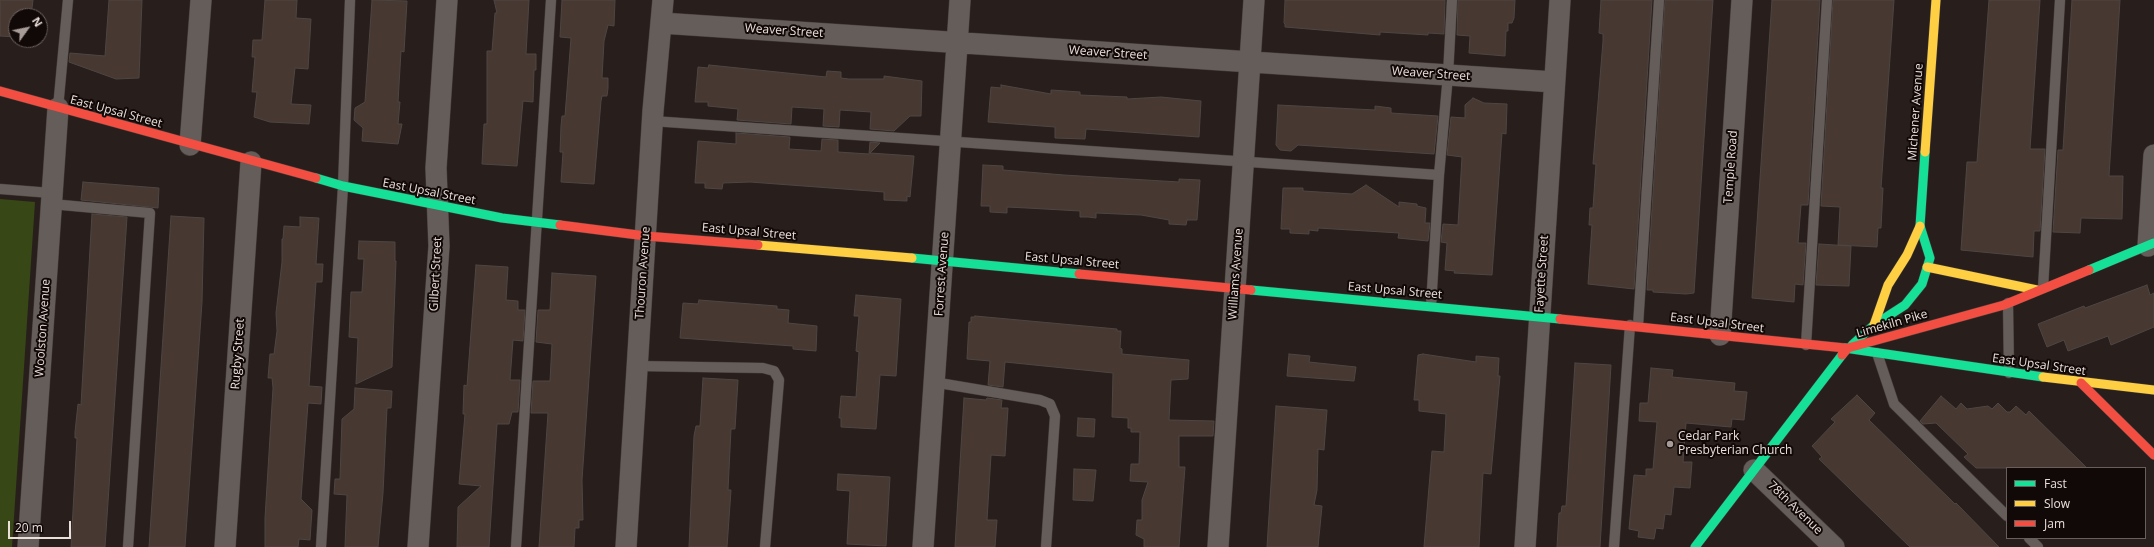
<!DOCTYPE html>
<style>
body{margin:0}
#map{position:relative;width:2154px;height:547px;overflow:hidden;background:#281f1c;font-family:"Open Sans",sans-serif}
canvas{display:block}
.legend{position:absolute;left:2006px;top:467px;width:140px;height:72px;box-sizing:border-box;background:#110907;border:1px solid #685f5b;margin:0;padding:5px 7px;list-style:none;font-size:12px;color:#ebdfda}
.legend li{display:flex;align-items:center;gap:8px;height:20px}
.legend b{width:20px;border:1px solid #685f5b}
.north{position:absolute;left:8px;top:8px;width:40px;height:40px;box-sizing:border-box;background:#110907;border:1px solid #685f5b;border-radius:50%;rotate:57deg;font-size:11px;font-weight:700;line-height:16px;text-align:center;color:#ebdfda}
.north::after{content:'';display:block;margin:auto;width:14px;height:18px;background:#a79c98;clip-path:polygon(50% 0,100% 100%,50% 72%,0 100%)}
.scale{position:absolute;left:8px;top:521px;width:63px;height:18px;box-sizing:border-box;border:2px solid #ebdfda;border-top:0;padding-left:5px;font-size:12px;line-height:14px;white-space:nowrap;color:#ebdfda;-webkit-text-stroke:3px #110907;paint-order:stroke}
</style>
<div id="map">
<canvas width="2154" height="547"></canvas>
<ul class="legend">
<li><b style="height:5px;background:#16e098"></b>Fast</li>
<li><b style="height:5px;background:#ffcf43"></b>Slow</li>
<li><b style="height:5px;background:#f24e42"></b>Jam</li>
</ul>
<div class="north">N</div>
<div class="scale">20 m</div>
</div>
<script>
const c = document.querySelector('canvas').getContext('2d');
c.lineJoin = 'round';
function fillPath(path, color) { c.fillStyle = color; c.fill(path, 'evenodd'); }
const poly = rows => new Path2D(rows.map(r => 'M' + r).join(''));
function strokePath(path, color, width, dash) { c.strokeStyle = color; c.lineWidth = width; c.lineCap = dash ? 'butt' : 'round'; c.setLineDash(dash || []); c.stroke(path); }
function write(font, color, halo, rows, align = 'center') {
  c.font = font + ' "Open Sans",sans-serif'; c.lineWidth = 4; c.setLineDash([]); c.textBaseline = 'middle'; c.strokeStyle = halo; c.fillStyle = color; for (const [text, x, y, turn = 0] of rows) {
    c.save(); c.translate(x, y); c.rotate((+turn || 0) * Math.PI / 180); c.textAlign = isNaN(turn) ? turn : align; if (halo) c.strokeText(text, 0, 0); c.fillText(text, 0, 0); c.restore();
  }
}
const green = poly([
 [0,199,35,202,12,547,0,547]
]);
const building = poly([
 [0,0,33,0,31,16,16,16,16,37,0,36,0,0],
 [109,0,142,0,139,78,116,79,69,62,70,53,105,56,109,0],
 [265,0,297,0,296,18,311,19,308,69,295,68,291,104,311,105,309,124,270,122,254,117,257,92,252,92,255,57,252,57,253,40,262,40,265,0],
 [372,0,407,1,404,52,401,51,398,102,400,102,398,124,402,124,398,144,362,141,363,128,354,120,355,108,365,102,372,0],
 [494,0,529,0,526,54,536,54,536,70,534,70,533,102,523,101,517,166,482,164,484,124,487,124,487,51,492,51,495,13,497,13,494,0],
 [562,0,615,0,614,26,608,25,604,41,602,78,608,78,608,88,607,96,602,96,601,101,594,184,561,182,563,152,560,152,561,126,562,116,565,116,571,38,560,37,562,0],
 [1285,0,1445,0,1444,34,1428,33,1428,35,1380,32,1380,35,1285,27,1285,24,1284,23,1285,0],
 [1458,0,1515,0,1514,18,1512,23,1508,23,1508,31,1506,31,1505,56,1469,53,1470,36,1457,35,1458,0],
 [1601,0,1652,0,1634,289,1588,284,1592,225,1589,225,1590,208,1593,208,1596,164,1593,164,1603,41,1603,34,1599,33,1601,0],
 [1665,0,1713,0,1694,293,1686,294,1653,292,1653,290,1647,290,1665,0],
 [1772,0,1820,0,1808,205,1801,205,1798,243,1806,243,1803,285,1795,284,1794,302,1752,298,1772,0],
 [1833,0,1894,0,1881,188,1883,188,1881,228,1878,228,1877,247,1838,245,1840,207,1821,206,1833,0],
 [1989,0,2040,0,2030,149,2045,149,2040,231,2034,231,2033,257,1961,250,1967,162,1977,162,1989,0],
 [2072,0,2120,0,2109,176,2123,176,2122,219,2081,218,2080,233,2053,232,2058,150,2063,150,2072,0],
 [709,65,826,77,827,71,841,72,841,78,849,79,884,79,884,76,922,81,921,116,910,116,894,131,870,129,871,112,840,110,839,127,823,126,824,109,792,107,791,124,737,120,738,109,708,106,708,102,695,102,698,67,708,68,709,65],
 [1001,85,1051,94,1051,90,1080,92,1080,95,1127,97,1127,99,1161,97,1201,101,1199,137,1086,129,1085,139,1055,138,1055,127,988,122,991,87,1001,88,1001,85],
 [1473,98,1484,103,1507,104,1506,134,1502,133,1492,275,1454,273,1455,271,1445,270,1447,243,1441,242,1443,224,1458,225,1462,157,1447,155,1451,117,1465,118,1465,105,1473,98],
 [1278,105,1375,110,1375,106,1391,108,1391,113,1438,116,1434,154,1298,145,1291,151,1280,150,1276,145,1278,105],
 [736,133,790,137,789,149,821,151,822,139,838,140,838,152,869,154,870,142,880,143,870,153,914,156,910,197,907,196,907,201,884,200,884,192,750,182,723,183,722,189,705,188,705,183,695,183,698,141,736,144,736,133],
 [983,165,1003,166,1003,170,1064,175,1179,182,1179,179,1200,180,1197,220,1187,220,1186,225,1169,224,1169,220,1141,215,1096,213,1096,218,1088,217,1080,217,1080,211,1027,208,1007,207,1007,213,990,212,990,206,981,206,983,165],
 [83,182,159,188,158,208,81,200,83,182],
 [1366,185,1399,207,1399,202,1417,204,1417,206,1426,208,1425,223,1430,223,1428,241,1398,238,1399,233,1318,228,1318,231,1309,230,1309,234,1290,233,1290,229,1281,229,1283,188,1303,188,1303,191,1352,194,1366,185],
 [92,214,127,217,105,547,71,547,77,438,75,438,75,432,78,404,81,405,92,214],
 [171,216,204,218,202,302,185,547,149,547,171,216],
 [300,217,319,218,316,264,323,264,322,282,316,282,309,386,322,387,321,404,308,403,301,499,312,510,310,540,299,539,298,547,265,547,265,518,273,388,272,378,268,378,270,354,274,354,277,331,276,313,282,262,282,239,283,239,284,226,300,227,300,217],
 [359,241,395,242,395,261,396,261,392,367,356,384,358,338,349,337,351,292,362,292,364,259,358,259,359,241],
 [1819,244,1851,246,1849,286,1816,285,1819,244],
 [476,265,508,267,506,300,518,301,518,310,525,310,523,341,513,340,510,380,520,380,518,412,512,412,509,424,497,424,489,547,457,547,458,507,481,486,459,484,465,414,463,414,464,385,467,386,476,265],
 [552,273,596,276,582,480,583,520,579,520,579,528,575,528,574,547,539,547,548,413,531,413,533,381,550,381,552,344,536,342,538,310,550,310,552,273],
 [2147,285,2150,295,2154,293,2154,327,2111,345,2108,336,2068,351,2064,340,2047,347,2038,324,2084,306,2085,308,2147,285],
 [856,295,901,299,896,376,880,375,876,429,841,427,841,418,839,418,841,396,856,397,859,352,856,351,859,316,854,316,856,295],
 [699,300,777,306,777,309,789,310,788,323,817,326,816,351,793,349,793,346,680,338,683,303,698,304,699,300],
 [975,316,1117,329,1117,331,1121,331,1120,348,1122,349,1122,354,1189,360,1188,379,1171,380,1169,420,1214,421,1213,436,1179,436,1179,467,1185,467,1179,547,1144,547,1144,539,1136,535,1137,520,1142,520,1142,500,1148,482,1130,481,1131,464,1139,464,1140,432,1131,432,1131,428,1128,428,1128,418,1112,417,1113,373,1005,362,1003,387,988,385,990,361,967,359,969,322,971,322,971,317,975,317,975,316],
 [1289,354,1310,356,1309,362,1356,367,1354,381,1287,376,1289,354],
 [1423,354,1476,362,1476,356,1499,358,1498,376,1500,376,1491,474,1483,473,1479,547,1424,547,1432,451,1444,452,1446,414,1419,411,1419,400,1414,400,1418,355,1423,354],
 [1575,363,1611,365,1600,547,1557,547,1559,513,1561,513,1562,506,1566,506,1575,363],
 [1651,368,1673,370,1672,377,1735,383,1734,391,1747,392,1744,420,1732,419,1731,427,1686,423,1683,462,1692,462,1690,488,1674,487,1671,515,1665,514,1663,529,1656,528,1654,539,1638,537,1639,531,1629,529,1634,475,1646,476,1646,469,1653,469,1657,422,1639,421,1640,403,1648,403,1651,368],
 [703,378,738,380,735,429,731,429,728,490,731,490,727,547,689,547,694,436,696,426,700,426,703,378],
 [355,388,392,391,391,408,387,408,383,493,378,547,345,547,347,495,334,494,335,479,340,479,342,419,354,409,355,388],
 [1857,395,1875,413,1869,420,1955,504,1956,503,1999,547,1910,547,1819,459,1822,457,1812,446,1835,422,1831,419,1857,395],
 [1941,396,1956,409,1961,403,1967,409,1988,406,1992,409,1998,403,2007,412,2010,412,2016,406,2026,415,2029,411,2087,468,1976,468,1964,457,1968,454,1936,423,1923,424,1920,421,1941,396],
 [964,398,986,400,987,398,1002,400,1001,408,1008,408,1005,456,991,455,987,520,997,520,995,547,955,547,964,398],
 [1276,406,1327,410,1324,450,1318,449,1317,490,1314,505,1322,506,1318,547,1267,547,1276,406],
 [1078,418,1095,419,1094,437,1077,436,1078,418],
 [1074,469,1096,470,1093,501,1073,500,1074,469],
 [838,474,890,477,886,546,847,544,850,491,837,490,838,474]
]);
const lane = poly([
 [58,108,68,0],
 [652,121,1439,175,1448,75,1452,0],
 [0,189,51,193],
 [51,204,150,213,128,547],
 [2043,288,2060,0],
 [2008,303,2009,373],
 [1431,306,1439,175],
 [1638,326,1659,0],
 [1806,345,1827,0],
 [1877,353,1894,404,2007,516],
 [637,366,763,368,774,371,779,380,765,547],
 [933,382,1040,400,1050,404,1055,416,1046,547],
 [2029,538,2038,547],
 [321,547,343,186,350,0],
 [516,547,551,0],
 [1614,547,1630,325]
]);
const street = poly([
 [661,23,1554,82],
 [190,145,201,0],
 [2148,246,2154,155],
 [1720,335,1742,0],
 [1754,470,1834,547],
 [28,547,58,108],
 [225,547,251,162],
 [418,547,439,246,436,168,447,0],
 [626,547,653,111,663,0],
 [923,547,960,0],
 [1218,547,1254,0],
 [1525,547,1560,0]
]);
const fast = poly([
 [316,178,343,186,502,218,560,225],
 [912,258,1079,274],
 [2089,270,2154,243],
 [1251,290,1560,319],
 [1852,345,1874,325,1905,305,1922,284,1930,258,1920,226,1925,152],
 [1845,348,2043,377],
 [1695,547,1842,355]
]);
const slow = poly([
 [1925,152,1936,0],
 [758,245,912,258],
 [1927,267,2037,290],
 [1874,325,1888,285,1907,255,1920,226],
 [2043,377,2154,390]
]);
const jam = poly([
 [0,91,316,178],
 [560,225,646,236,758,245],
 [1079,274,1251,290],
 [1560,319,1845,348],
 [1842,355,1848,348,2004,305,2089,270],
 [2081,383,2154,455]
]);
const markers = [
 [1670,444,4,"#a79c98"]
];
const streetNames = [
 ["Weaver Street",784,31,4],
 ["Weaver Street",1108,53,4],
 ["Weaver Street",1431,74,4],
 ["East Upsal Street",116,112,15],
 ["Michener Avenue",1916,112,-86],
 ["Temple Road",1731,167,-86],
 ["East Upsal Street",429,192,11],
 ["East Upsal Street",749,232,5],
 ["East Upsal Street",1072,261,5],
 ["Thouron Avenue",643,273,-86],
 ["Gilbert Street",436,274,-87],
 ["Forrest Avenue",942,274,-86],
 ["Williams Avenue",1236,274,-86],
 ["Fayette Street",1542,274,-86],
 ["East Upsal Street",1395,291,5],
 ["East Upsal Street",1717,323,7],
 ["Limekiln Pike",1892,324,-16],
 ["Woolston Avenue",43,328,-86],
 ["Rugby Street",238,354,-86],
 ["East Upsal Street",2039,365,8],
 ["78th Avenue",1795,508,44]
];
const poiNames = [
 ["Cedar Park",1678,437],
 ["Presbyterian Church",1678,451]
];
fillPath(green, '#384716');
fillPath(building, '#473832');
strokePath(building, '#4e4643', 1);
strokePath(lane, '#443c3a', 11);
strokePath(street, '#443c3a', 22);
strokePath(fast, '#443c3a', 10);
strokePath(slow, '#443c3a', 10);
strokePath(jam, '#443c3a', 10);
strokePath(lane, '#645d5a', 10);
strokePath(street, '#645d5a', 21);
strokePath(fast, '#16e098', 9);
strokePath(slow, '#ffcf43', 9);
strokePath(jam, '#f24e42', 9);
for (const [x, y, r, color] of markers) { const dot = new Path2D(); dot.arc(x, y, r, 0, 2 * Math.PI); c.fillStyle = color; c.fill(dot); strokePath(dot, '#110907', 1.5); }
write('12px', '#ebdfda', '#110907', streetNames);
write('12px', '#ebdfda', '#110907', poiNames, 'left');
</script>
